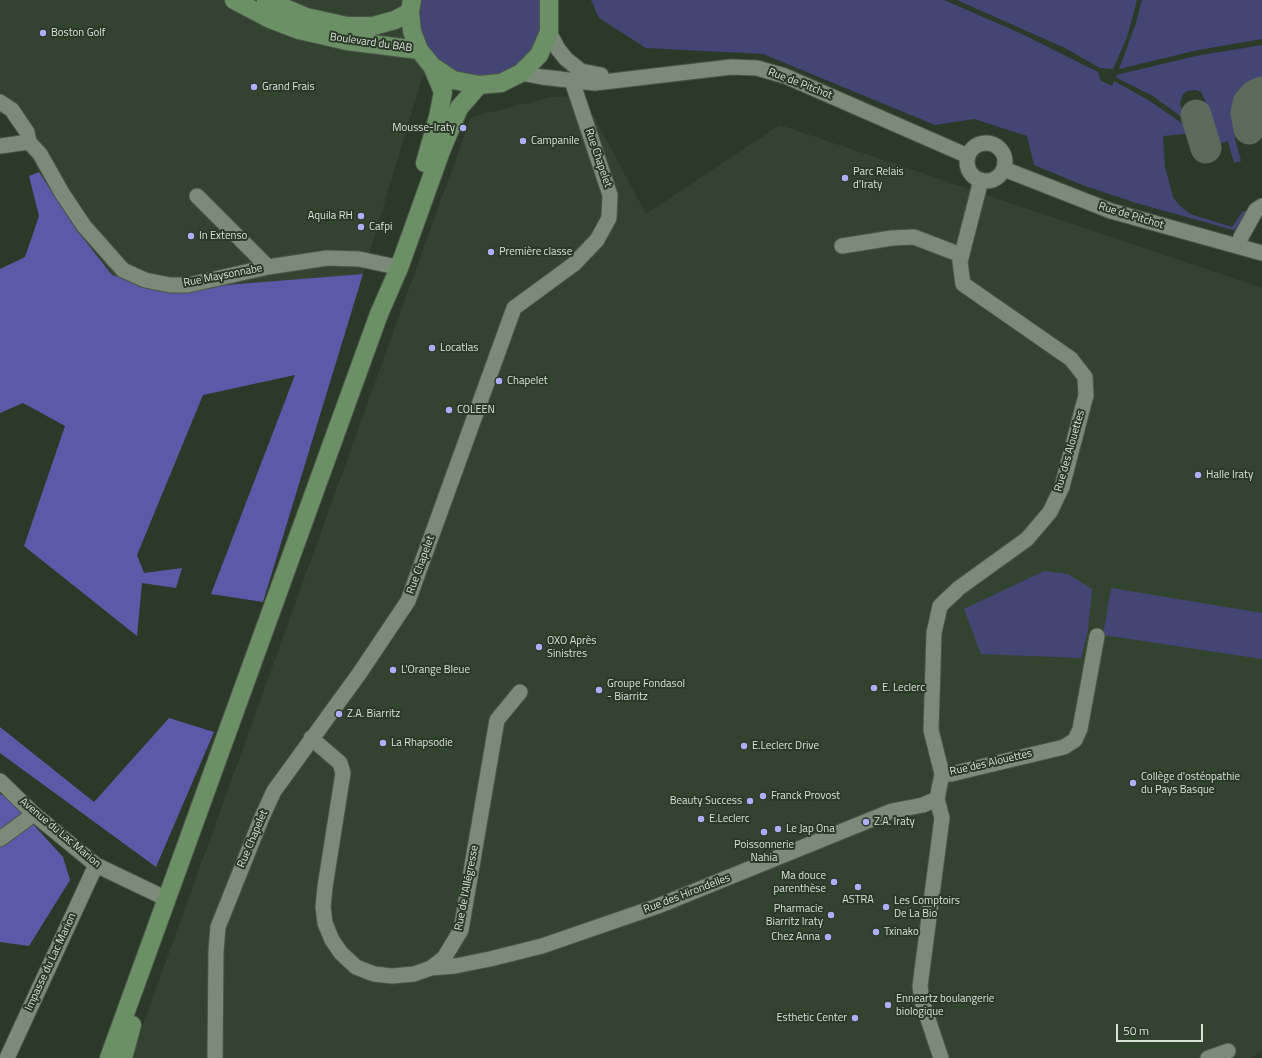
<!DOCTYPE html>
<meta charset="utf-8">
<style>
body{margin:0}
#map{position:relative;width:1262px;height:1058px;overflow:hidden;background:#2b3929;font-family:"Titillium Web",sans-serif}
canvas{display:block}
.scale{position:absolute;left:1116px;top:1024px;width:87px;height:18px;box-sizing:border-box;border:2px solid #d8e1d7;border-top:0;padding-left:5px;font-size:12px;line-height:14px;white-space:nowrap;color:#d8e1d7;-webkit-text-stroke:3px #2b3929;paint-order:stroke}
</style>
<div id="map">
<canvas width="1262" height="1058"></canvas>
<div class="scale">50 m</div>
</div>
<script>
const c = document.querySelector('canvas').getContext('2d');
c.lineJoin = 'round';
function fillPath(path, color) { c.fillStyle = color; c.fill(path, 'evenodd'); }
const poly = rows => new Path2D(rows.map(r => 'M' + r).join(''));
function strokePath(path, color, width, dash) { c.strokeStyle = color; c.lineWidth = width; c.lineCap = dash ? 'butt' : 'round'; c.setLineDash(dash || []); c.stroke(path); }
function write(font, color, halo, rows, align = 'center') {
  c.font = font + ' "Titillium Web",sans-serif'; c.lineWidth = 4; c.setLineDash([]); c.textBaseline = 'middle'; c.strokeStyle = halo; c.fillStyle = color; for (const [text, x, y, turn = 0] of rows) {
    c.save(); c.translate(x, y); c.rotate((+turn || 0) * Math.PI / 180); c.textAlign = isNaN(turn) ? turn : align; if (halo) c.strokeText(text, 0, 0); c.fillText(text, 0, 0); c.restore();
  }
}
const built = poly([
 [0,0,452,0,421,82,363,274,163,290,112,275,75,228,39,172,14,121,0,111],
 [583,96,646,214,780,125,1262,288,1262,1051,1252,1058,131,1058,471,117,552,97]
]);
const green = poly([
 [422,0,539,0,542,21,538,40,528,56,514,69,496,77,475,79,455,73,437,61,425,44,419,24],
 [591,0,944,0,1022,34,1098,72,1101,81,1112,86,1114,81,1150,101,1196,133,1163,136,1165,167,1173,197,1179,205,1190,214,1232,227,1243,211,1249,212,1237,231,1136,203,1085,186,1034,165,1027,136,974,119,935,125,763,54,646,48,599,18],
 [957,0,1137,0,1127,37,1113,69,1100,68,1065,48],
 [1142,0,1262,0,1262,39,1198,50,1119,69,1136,23],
 [1262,45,1262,87,1251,93,1245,101,1243,108,1245,126,1243,131,1234,135,1241,161,1234,163,1228,141,1210,146,1203,116,1206,102,1201,92,1196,90,1187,91,1183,94,1180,103,1182,111,1191,118,1194,126,1153,96,1117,78,1116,75,1196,56],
 [1262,94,1262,125,1257,127,1252,124,1250,109,1252,102,1258,96],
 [1044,571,1068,574,1092,589,1088,630,1081,658,981,654,964,609],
 [1111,588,1262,613,1262,659,1103,635]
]);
const forest = poly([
 [39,172,75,228,112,275,163,290,363,274,263,602,211,594,295,375,203,395,137,555,144,573,182,568,176,588,142,583,137,636,24,546,65,426,23,403,0,413,0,269,25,257,39,216,29,176],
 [169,718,214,732,156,867,0,753,0,727,94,802],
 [0,794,9,798,63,857,70,880,29,946,0,942]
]);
const taxiway = poly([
 [1196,115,1206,148],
 [1249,129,1246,113,1248,103,1255,95,1262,92]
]);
const minor = poly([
 [549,32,558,49,566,59,581,71,601,75],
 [521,73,542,77,595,83,731,67,757,68,785,76,968,156],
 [0,102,12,110,20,122,27,132,29,142,40,154,62,193,84,226,123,270,145,280,170,285,188,285,268,267,327,258,359,259,392,266],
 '967 162a19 19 0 1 1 38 0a19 19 0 1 1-38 0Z',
 [0,146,29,142],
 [1004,169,1111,211,1262,253],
 [197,196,268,267],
 [842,246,892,238,914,237,961,255],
 [1238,246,1241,237,1256,210,1262,206],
 [311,738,340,763,343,773,325,887,323,907,325,923,332,940,341,953,356,967,374,974,392,976,414,974,431,968,444,958,461,930,497,720,520,692],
 [942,774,951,774,1064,747,1075,740,1080,729,1097,636],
 [0,781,34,814,96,865,167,899],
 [0,839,34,814],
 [431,968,455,966,490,959,542,946,658,906,892,811,923,805,937,799],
 [7,1058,96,865],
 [215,1058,216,951,218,927,262,817,274,791,359,674,408,601,514,308,574,264,597,240,609,218,610,195,572,81],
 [941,1058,922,1001,920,986,942,818,937,799,942,774,931,730,934,633,940,606,959,588,1027,539,1050,512,1062,487,1086,395,1085,377,1071,359,963,284,960,262,981,180],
 [1208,1058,1228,1051]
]);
const major = poly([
 [234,0,270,19,299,30,347,41,419,50],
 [266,0,306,17,347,26,373,26,395,20,410,12],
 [412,0,410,12,412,31,419,50,432,66,453,80,479,85,501,83,521,73,539,55,549,32,549,0],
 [425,163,438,117,443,92,432,66],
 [109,1058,379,314,399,268,441,151,459,108,479,85],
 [123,1058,132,1025]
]);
const markers = [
 [43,33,4,"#acaffb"],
 [254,87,4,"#acaffb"],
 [463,128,4,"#acaffb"],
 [523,141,4,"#acaffb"],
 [845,178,4,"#acaffb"],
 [361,216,4,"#acaffb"],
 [361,227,4,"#acaffb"],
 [191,236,4,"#acaffb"],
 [491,252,4,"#acaffb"],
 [432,348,4,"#acaffb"],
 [499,381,4,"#acaffb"],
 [449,410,4,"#acaffb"],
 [1198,475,4,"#acaffb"],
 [539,647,4,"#acaffb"],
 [393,670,4,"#acaffb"],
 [874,688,4,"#acaffb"],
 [599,690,4,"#acaffb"],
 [339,714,4,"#acaffb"],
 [383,743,4,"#acaffb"],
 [744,746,4,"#acaffb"],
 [1133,783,4,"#acaffb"],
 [763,796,4,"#acaffb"],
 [750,801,4,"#acaffb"],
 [701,819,4,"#acaffb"],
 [866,822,4,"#acaffb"],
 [778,829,4,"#acaffb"],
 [764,832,4,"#acaffb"],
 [834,882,4,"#acaffb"],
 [858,887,4,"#acaffb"],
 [886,907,4,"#acaffb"],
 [831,915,4,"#acaffb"],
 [876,932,4,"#acaffb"],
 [828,937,4,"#acaffb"],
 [888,1005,4,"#acaffb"],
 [855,1018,4,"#acaffb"]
];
const poiNames = [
 ["Boston Golf",51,33],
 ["Grand Frais",262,87],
 ["Mousse-Iraty",455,128,"right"],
 ["Campanile",531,141],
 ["Parc Relais",853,172],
 ["d’Iraty",853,185],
 ["Aquila RH",353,216,"right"],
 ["Cafpi",369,227],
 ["In Extenso",199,236],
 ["Première classe",499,252],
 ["Locatlas",440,348],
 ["Chapelet",507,381],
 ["COLEEN",457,410],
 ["Halle Iraty",1206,475],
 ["OXO Après",547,641],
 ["Sinistres",547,654],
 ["L'Orange Bleue",401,670],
 ["Groupe Fondasol",607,684],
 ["- Biarritz",607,697],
 ["E. Leclerc",882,688],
 ["Z.A. Biarritz",347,714],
 ["La Rhapsodie",391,743],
 ["E.Leclerc Drive",752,746],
 ["Collège d'ostéopathie",1141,777],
 ["du Pays Basque",1141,790],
 ["Franck Provost",771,796],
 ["Beauty Success",742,801,"right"],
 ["E.Leclerc",709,819],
 ["Z.A. Iraty",874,822],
 ["Le Jap Ona",786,829],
 ["Poissonnerie",764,845,"center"],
 ["Nahia",764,858,"center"],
 ["Ma douce",826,876,"right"],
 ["parenthèse",826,889,"right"],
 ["ASTRA",858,900,"center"],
 ["Les Comptoirs",894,901],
 ["De La Bio",894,914],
 ["Pharmacie",823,909,"right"],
 ["Biarritz Iraty",823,922,"right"],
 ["Txinako",884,932],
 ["Chez Anna",820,937,"right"],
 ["Enneartz boulangerie",896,999],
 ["biologique",896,1012],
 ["Esthetic Center",847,1018,"right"]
];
const streetNames = [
 ["Boulevard du BAB",371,43,8],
 ["Rue de Pitchot",800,84,21],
 ["Rue Chapelet",598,158,71],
 ["Rue de Pitchot",1131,216,17],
 ["Rue Maysonnabe",223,276,-11],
 ["Rue des Alouettes",1070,451,-74],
 ["Rue Chapelet",421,565,-70],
 ["Rue des Alouettes",991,763,-13],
 ["Avenue du Lac Marion",60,833,40],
 ["Rue Chapelet",253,839,-67],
 ["Rue de l'Allégresse",467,888,-79],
 ["Rue des Hirondelles",687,894,-21],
 ["Impasse du Lac Marion",51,962,-65]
];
fillPath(built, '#32442f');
fillPath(green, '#444575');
fillPath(forest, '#5b5aa9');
strokePath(taxiway, '#5d6a5b', 31);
strokePath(minor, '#4a5648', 17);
strokePath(major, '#4a5648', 20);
strokePath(minor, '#7c8b79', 15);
strokePath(major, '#6c9066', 18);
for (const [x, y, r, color] of markers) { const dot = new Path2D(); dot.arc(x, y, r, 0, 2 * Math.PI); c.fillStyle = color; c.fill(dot); strokePath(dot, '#2b3929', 1.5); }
write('11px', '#d8e1d7', '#2b3929', poiNames, 'left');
write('11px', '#d8e1d7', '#2b3929', streetNames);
</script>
